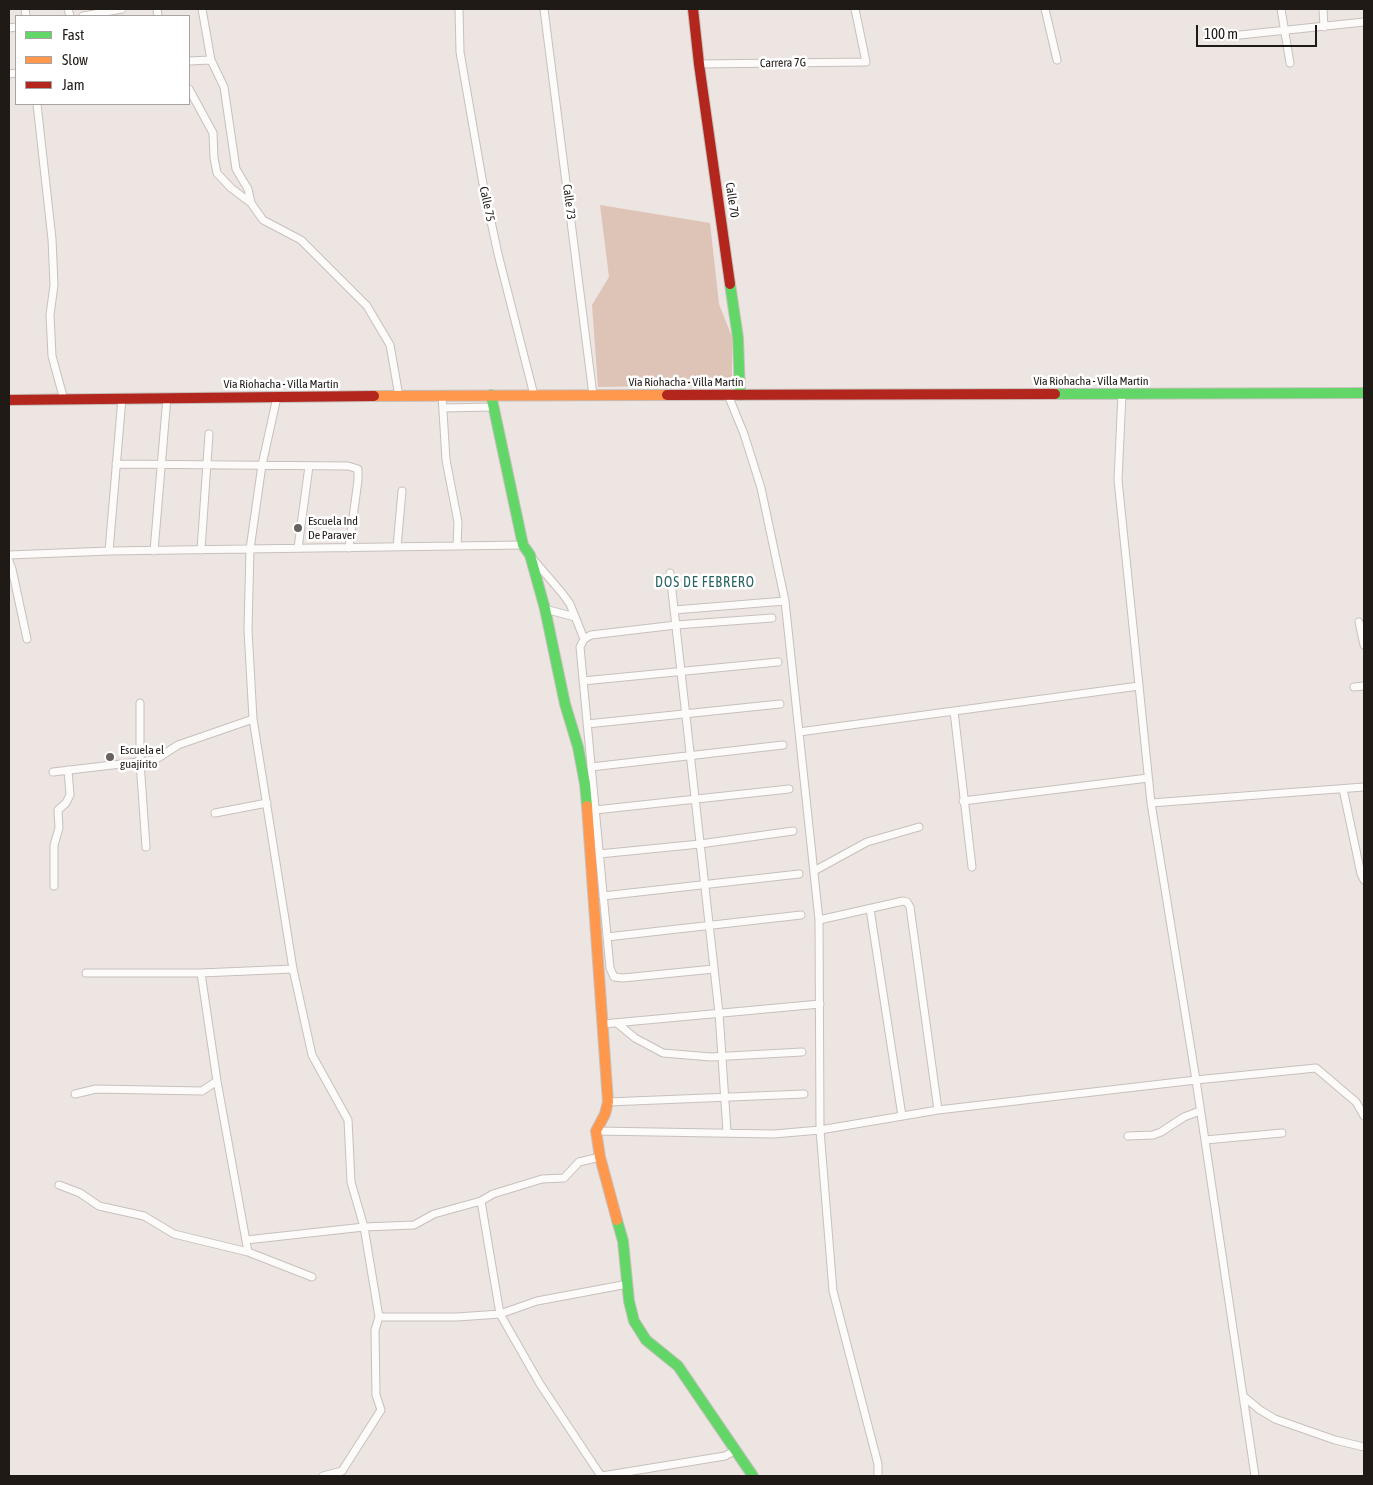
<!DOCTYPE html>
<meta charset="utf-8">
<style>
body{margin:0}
#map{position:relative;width:1373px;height:1485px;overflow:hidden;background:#ede5e1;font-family:"Asap Condensed",sans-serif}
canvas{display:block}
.frame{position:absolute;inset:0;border:10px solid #201a17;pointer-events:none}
.legend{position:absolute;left:15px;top:15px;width:175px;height:90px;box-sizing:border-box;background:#fff;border:1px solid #a6a3a2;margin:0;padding:6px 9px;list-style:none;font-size:15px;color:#201a17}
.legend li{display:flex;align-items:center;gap:10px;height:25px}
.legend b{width:25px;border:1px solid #a6a3a2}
.scale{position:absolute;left:1196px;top:25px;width:121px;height:22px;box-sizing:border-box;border:2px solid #201a17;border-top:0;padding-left:6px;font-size:15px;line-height:18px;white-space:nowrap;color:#201a17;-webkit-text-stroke:4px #fff;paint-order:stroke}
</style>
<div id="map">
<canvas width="1373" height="1485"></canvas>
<div class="frame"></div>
<ul class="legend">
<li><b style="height:6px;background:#63d668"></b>Fast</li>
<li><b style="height:6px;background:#ff974d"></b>Slow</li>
<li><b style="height:6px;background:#b3261e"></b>Jam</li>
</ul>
<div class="scale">100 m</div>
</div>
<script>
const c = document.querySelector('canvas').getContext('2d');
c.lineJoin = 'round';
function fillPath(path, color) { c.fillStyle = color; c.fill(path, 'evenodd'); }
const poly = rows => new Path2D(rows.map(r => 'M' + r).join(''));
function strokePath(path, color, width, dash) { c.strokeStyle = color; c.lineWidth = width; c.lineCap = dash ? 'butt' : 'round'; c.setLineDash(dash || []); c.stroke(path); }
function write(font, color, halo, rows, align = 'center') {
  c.font = font + ' "Asap Condensed",sans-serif'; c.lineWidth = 5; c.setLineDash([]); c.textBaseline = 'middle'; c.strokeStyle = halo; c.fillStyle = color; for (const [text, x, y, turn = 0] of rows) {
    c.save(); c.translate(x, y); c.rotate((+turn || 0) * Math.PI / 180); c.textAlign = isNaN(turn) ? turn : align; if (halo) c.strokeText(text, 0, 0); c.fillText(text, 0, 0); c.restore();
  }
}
const forest = poly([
 [600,205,710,223,719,304,732,337,732,385,598,387,592,305,609,277]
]);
const street = poly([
 [25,9,26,16],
 [68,9,70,16],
 [157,9,158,16],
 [202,9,211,60,224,87,236,169,248,189,251,203],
 [459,9,460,52,483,184,498,254,534,395],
 [544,9,593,395],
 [1045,9,1057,60],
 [1281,9,1290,63],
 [1323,9,1324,27],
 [83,16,122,9],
 [9,28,16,27],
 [1230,36,1364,22],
 [189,61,211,60],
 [699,64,866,62,855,9],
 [9,74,16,73],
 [189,89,213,133,214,158,217,173,231,188,251,203,263,220,301,240,367,306,390,345,399,396],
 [37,104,52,239,54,285,50,315,52,356,64,400],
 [1122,394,1118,480,1151,803,1196,1080,1255,1476],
 [442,395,446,460,458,522,457,546],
 [728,395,744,434,761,488,785,601,819,920,820,1130,833,1291,878,1464,878,1476],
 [277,397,262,465,250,549,248,630,253,719,293,969,312,1055,348,1120,351,1182,364,1227,379,1317,375,1330,376,1395,381,1410,342,1471,323,1476],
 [443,408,493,407],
 [116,464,348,466,358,469,358,480,349,548],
 [397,547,402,491],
 [298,548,309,466],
 [201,550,209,434],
 [109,551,122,398],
 [154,551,167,397],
 [9,555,109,551,523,545],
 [532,558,562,593,570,604,584,639],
 [9,561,12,569,27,639],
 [670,573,719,1013,727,1132],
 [545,609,575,617],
 [674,610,785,601],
 [1359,622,1364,645],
 [583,681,778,662],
 [1354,687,1364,686],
 [140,703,140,762,146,847],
 [954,711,972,867],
 [587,724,780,704],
 [799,732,1139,686],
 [591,767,783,745],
 [53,772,155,760,178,745,253,719],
 [1343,789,1361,874,1364,880],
 [963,801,1148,778],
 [1151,803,1364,787],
 [595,810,789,789],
 [215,813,267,803],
 [599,854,700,844,793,831],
 [814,871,867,842,919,827],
 [54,886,54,845,59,828,58,810,66,803,70,795,68,770],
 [603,896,799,874],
 [870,909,902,1116],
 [819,920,903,901,907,902,910,907,938,1110],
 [607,937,801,915],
 [714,969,623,978,614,977,610,968,580,647,584,639,591,635,676,625,772,618],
 [86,973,201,973,293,969],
 [201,973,217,1081,248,1252],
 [617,1023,635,1038,663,1053,711,1057,802,1052],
 [603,1024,820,1004],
 [75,1094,96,1089,202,1091,217,1081],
 [608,1102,804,1094],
 [596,1131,774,1134,820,1130,938,1110,1196,1080,1316,1068,1356,1102,1364,1116],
 [1128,1136,1153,1135,1161,1132,1184,1117,1200,1111],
 [1205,1140,1282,1133],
 [59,1185,80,1193,99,1206,144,1216,174,1234,248,1252,312,1277],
 [481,1201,500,1314,540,1384,601,1476],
 [246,1240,364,1227,414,1225,434,1214,481,1201,493,1194,542,1179,564,1178,579,1162,600,1157],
 [379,1317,457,1317,500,1314,537,1301,628,1284],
 [1243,1396,1260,1410,1275,1419,1335,1440,1364,1447],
 [602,1476,725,1456,736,1450]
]);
const fast = poly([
 [730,284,738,338,740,395],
 [1055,394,1364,393],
 [491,395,523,545,530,555,545,609,565,704,578,747,585,784,587,806],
 [617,1220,623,1241,629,1301,634,1321,646,1340,678,1366,753,1476]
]);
const slow = poly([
 [374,396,667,395],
 [587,806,608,1102,605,1114,596,1131,600,1157,617,1220]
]);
const jam = poly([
 [693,9,699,64,730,284],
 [667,395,1055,394],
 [9,400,374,396]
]);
const markers = [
 [298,528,5,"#68615e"],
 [110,757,5,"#68615e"]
];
const streetNames = [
 ["Carrera 7G",783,63,-1],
 ["Calle 70",732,200,82],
 ["Calle 73",569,202,83],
 ["Calle 75",487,204,78],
 ["Vía Riohacha - Villa Martín",1091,381],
 ["Vía Riohacha - Villa Martín",686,382],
 ["Vía Riohacha - Villa Martín",281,384]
];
const poiNames = [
 ["Escuela Ind",308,521],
 ["De Paraver",308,535],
 ["Escuela el",120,750],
 ["guajirito",120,764]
];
const neighbourhoodNames = [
 ["DOS DE FEBRERO",705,583]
];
fillPath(forest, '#dec3b7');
strokePath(street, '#c7c0bd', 9);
strokePath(fast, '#c7c0bd', 12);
strokePath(slow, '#c7c0bd', 12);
strokePath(jam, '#c7c0bd', 12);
strokePath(street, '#fcfbfa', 7);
strokePath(fast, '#63d668', 10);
strokePath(slow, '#ff974d', 10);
strokePath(jam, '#b3261e', 10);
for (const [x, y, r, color] of markers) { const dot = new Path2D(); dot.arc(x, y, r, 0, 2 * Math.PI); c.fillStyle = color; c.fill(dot); strokePath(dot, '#fff', 2); }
write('12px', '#201a17', '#fff', streetNames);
write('12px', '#201a17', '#fff', poiNames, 'left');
c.letterSpacing = '1px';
write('14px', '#286263', '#fff', neighbourhoodNames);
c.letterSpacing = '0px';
</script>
